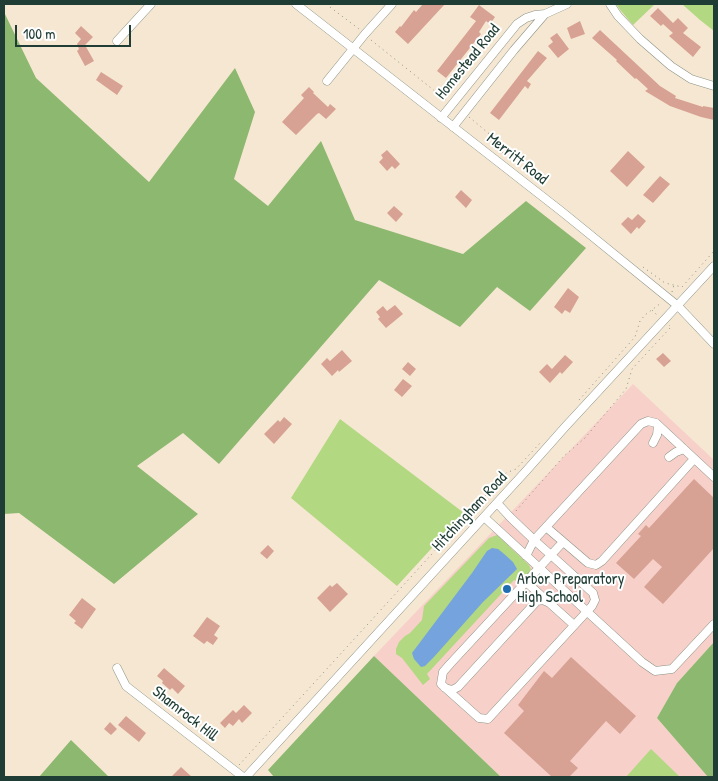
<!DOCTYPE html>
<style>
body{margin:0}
#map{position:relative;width:718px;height:781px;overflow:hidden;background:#f6e7d2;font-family:"Patrick Hand",sans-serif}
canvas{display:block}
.frame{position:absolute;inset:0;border:5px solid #1f3d34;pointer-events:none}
.scale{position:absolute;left:15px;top:25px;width:116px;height:22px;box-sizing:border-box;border:2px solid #1f3d34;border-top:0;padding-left:6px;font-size:15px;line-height:18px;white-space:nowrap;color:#1f3d34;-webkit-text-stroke:4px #fff;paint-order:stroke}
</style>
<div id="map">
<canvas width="718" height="781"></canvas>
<div class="frame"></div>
<div class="scale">100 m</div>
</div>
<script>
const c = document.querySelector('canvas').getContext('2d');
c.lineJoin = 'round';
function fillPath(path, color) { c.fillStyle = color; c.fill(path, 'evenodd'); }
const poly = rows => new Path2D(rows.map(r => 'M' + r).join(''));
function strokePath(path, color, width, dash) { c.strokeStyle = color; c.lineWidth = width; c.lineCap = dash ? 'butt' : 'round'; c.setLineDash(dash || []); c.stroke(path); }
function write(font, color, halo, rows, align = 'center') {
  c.font = font + ' "Patrick Hand",sans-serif'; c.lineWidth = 4; c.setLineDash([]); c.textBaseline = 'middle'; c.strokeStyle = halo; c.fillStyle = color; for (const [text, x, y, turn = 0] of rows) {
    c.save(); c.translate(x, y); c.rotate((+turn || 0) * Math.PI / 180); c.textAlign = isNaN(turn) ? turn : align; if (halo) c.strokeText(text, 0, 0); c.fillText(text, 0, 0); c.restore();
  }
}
const built = poly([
 [633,384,714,460,714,642,677,683,657,718,708,777,501,777,374,656]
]);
const green = poly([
 [616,4,655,4,633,25,621,11],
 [682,4,714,4,714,31,700,20],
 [340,419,464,513,397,586,291,498],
 [497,535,529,565,531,569,530,572,520,583,514,580,427,674,430,679,423,685,402,658,396,654,396,649,399,642,405,636,410,633,422,620,424,606,489,538],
 [651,749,680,777,626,777]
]);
const forest = poly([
 [4,12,36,78,149,182,235,68,255,112,234,179,268,206,321,141,355,220,463,254,526,201,586,248,530,311,497,287,460,327,379,280,219,464,183,433,137,466,198,514,114,584,19,513,4,514],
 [714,642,714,777,708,777,657,718,677,683],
 [374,656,501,777,274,777,268,770],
 [71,740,109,777,39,777]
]);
const water = poly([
 [492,548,498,549,503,553,513,562,517,569,483,602,433,658,425,666,421,667,414,659,412,653,472,573,487,551]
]);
const building = poly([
 [423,4,445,4,408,44,395,32,400,26,401,27,414,10,416,12],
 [479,5,495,17,490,24,486,21,479,32,481,34,446,78,437,71,476,21,470,17],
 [658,8,673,23,678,18,688,28,683,33,701,47,693,57,669,36,673,33,663,24,661,26,650,16],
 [580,21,585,34,571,39,567,28],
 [81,26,93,37,85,45,94,61,85,66,77,51,79,49,77,44,81,39,75,33],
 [600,30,660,86,676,96,675,98,703,107,703,106,714,108,714,120,701,117,670,106,645,91,648,89,636,78,635,79,616,61,617,60,592,38],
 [557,33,569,49,558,58,548,46,553,42,550,38],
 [538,51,547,58,527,81,531,84,528,89,525,86,499,120,490,113],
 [101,72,123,86,117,95,96,80],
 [309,87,314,92,313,93,328,107,330,104,336,109,326,119,319,113,317,114,296,135,282,122,304,98,301,95],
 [387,150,400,164,395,169,392,166,387,171,379,162,383,158,381,155],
 [628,151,645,167,627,187,610,171],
 [660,176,670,184,653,203,643,195],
 [461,190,472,200,466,208,455,197],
 [394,206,403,214,396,222,387,213],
 [638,214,646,221,639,229,637,227,631,234,621,224,628,217,632,220],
 [568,288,579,297,570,313,565,310,562,314,554,307],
 [395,305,403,314,386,328,378,319,380,317,376,312,383,306,387,311],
 [342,350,352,361,339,372,338,370,332,376,321,364,327,358,330,361],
 [663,353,671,361,664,367,656,359],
 [565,355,573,362,562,374,560,372,550,383,539,372,547,364,552,369],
 [408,362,416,369,410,376,402,369],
 [403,379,412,386,402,397,394,390],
 [284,417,292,424,274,444,264,434,278,420,280,422],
 [694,479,714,498,714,548,663,604,644,587,662,567,653,559,634,579,616,563,641,536,638,534,646,525,649,528],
 [268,545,274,551,267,559,260,553],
 [337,583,348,594,330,612,317,598,330,585,332,587],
 [82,598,96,609,82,629,74,623,76,621,69,615],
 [207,617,220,626,214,635,218,638,213,645,207,641,204,644,193,636],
 [571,657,636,716,620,734,606,721,570,761,578,768,569,777,552,777,504,733,524,711,518,705,544,671,552,678],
 [164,668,185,686,178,694,172,688,170,690,162,683,163,681,157,676],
 [244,705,252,713,242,723,239,719,233,726,229,723,225,728,220,723,233,710,236,713],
 [126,716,146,733,139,742,118,725],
 [110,722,117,729,111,735,104,729],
 [181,767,192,777,171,777]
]);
const path = poly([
 [326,4,359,29],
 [371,40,446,100],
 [469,117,499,142,504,156],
 [643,267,665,283,682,287,714,251],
 [672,292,674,285],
 [652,310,658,316],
 [579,400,635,337,640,321,645,315,661,303],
 [516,511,564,456,585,438,626,389,632,369,671,327,669,325],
 [239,765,506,473,516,469,541,442]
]);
const minor = poly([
 [296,4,561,211,678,306,714,344],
 [610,4,618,16,640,39,671,66,691,79,714,86],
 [117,41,151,4],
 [327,81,365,34,392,4],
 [441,118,517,24,526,18,535,15,545,14,567,4],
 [453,127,514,50,545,14],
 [653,443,657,435,658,426],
 [669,457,676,452,684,449],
 [497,503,510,517,534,540,551,555,593,593,595,600,592,606,488,719,479,718,441,684,443,672,450,664,551,555,563,542],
 [484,517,642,662,655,671,672,669,714,624],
 [546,527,588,563,596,565,602,561,694,459],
 [526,556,534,540,641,424,648,421,656,423,714,477],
 [526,582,574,625],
 [117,668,126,686,243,777],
 [445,688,452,690,458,687,537,601,543,600,550,603],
 [246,777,526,471,565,427,714,266]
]);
const markers = [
 [507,589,5,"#1f6fb2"]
];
const streetNames = [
 ["Homestead Road",468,62,-51],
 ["Merritt Road",517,159,38],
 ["Hitchingham Road",470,512,-47],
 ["Shamrock Hill",185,714,38]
];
const poiNames = [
 ["Arbor Preparatory",517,580],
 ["High School",517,598]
];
fillPath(built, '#f7d0ca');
fillPath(green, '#b2d882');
fillPath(forest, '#8db870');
fillPath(water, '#74a3dd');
fillPath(building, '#d7a293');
strokePath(minor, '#8a9283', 9);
strokePath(path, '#8a9283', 1, [1, 4]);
strokePath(minor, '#fff', 8);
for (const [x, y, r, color] of markers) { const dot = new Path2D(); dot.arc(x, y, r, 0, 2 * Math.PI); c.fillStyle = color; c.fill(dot); strokePath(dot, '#fff', 2); }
write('16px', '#1f3d34', '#fff', streetNames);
write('16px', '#1f3d34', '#fff', poiNames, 'left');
</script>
